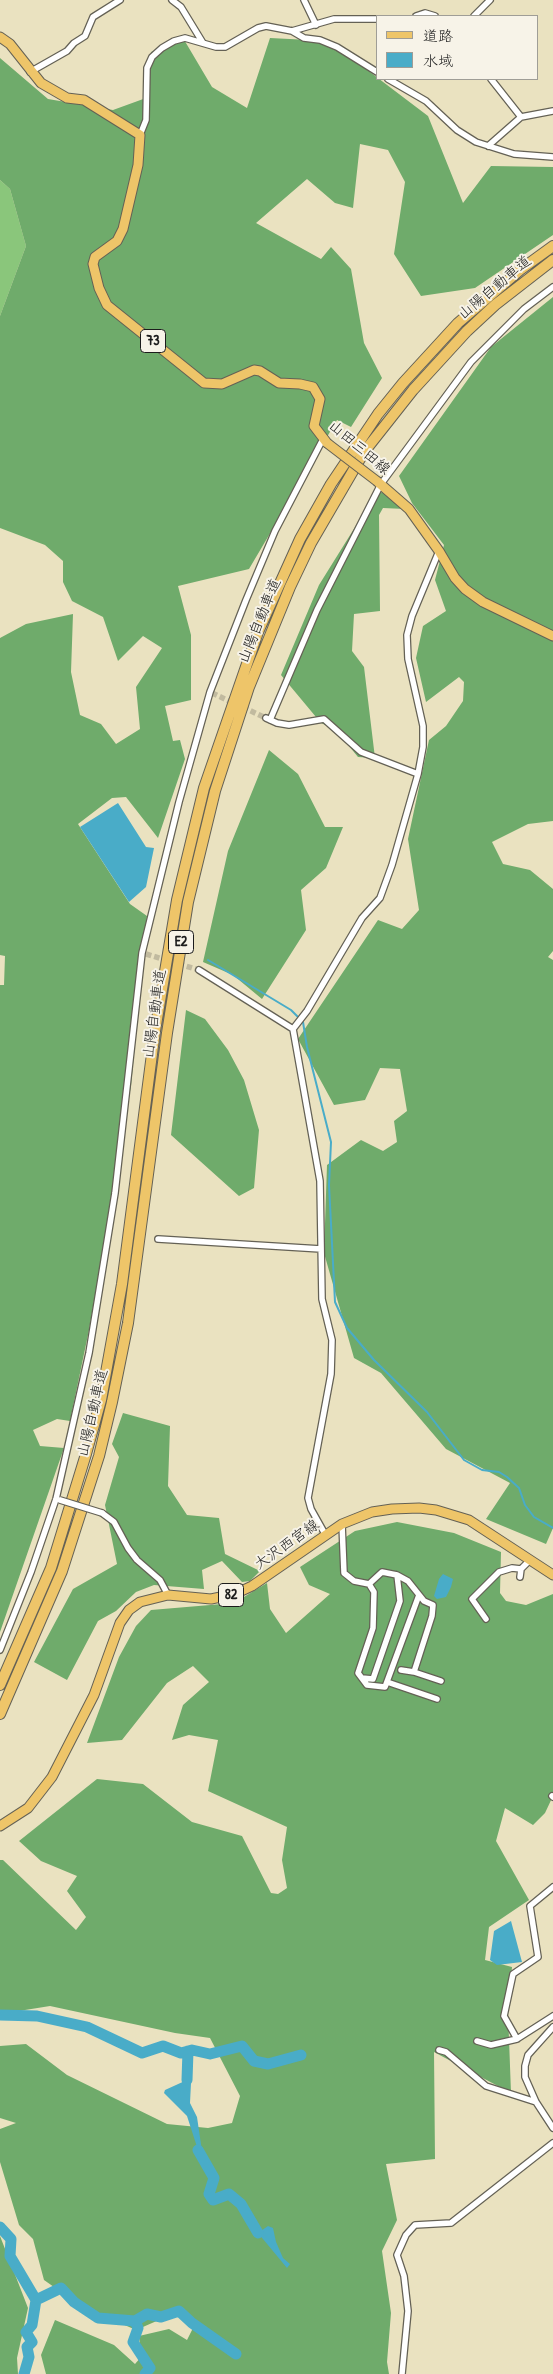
<!DOCTYPE html>
<meta charset="utf-8">
<style>
body{margin:0}
#map{position:relative;width:553px;height:2374px;overflow:hidden;background:#eae2c0;font-family:"Patrick Hand","Klee One",sans-serif}
canvas{display:block}
.legend{position:absolute;left:376px;top:15px;width:162px;height:65px;box-sizing:border-box;background:#f7f3e8;border:1px solid #9f9d96;margin:0;padding:6px 9px;list-style:none;font-size:15px;color:#1c1c1c}
.legend li{display:flex;align-items:center;gap:10px;height:25px}
.legend b{width:25px;border:1px solid #9f9d96}
</style>
<div id="map">
<canvas width="553" height="2374"></canvas>
<ul class="legend">
<li><b style="height:6px;background:#eec569"></b>道路</li>
<li><b style="height:14px;background:#49acc8"></b>水域</li>
</ul>
</div>
<script>
const c = document.querySelector('canvas').getContext('2d');
c.lineJoin = 'round';
function fillPath(path, color) { c.fillStyle = color; c.fill(path, 'evenodd'); }
const poly = rows => new Path2D(rows.map(r => 'M' + r).join(''));
function strokePath(path, color, width, dash) { c.strokeStyle = color; c.lineWidth = width; c.lineCap = dash ? 'butt' : 'round'; c.setLineDash(dash || []); c.stroke(path); }
function write(font, color, halo, rows, align = 'center') {
  c.font = font + ' "Patrick Hand","Klee One",sans-serif'; c.lineWidth = 4; c.setLineDash([]); c.textBaseline = 'middle'; c.strokeStyle = halo; c.fillStyle = color; for (const [text, x, y, turn = 0] of rows) {
    c.save(); c.translate(x, y); c.rotate((+turn || 0) * Math.PI / 180); c.textAlign = isNaN(turn) ? turn : align; if (halo) c.strokeText(text, 0, 0); c.fillText(text, 0, 0); c.restore();
  }
}
const green = poly([
 [0,180,10,189,26,246,0,316]
]);
const forest = poly([
 [183,38,212,87,247,108,270,38,329,41,428,116,463,203,491,166,553,167,553,235,475,288,421,296,394,254,405,182,388,150,360,144,353,208,335,203,307,179,256,223,321,259,331,247,351,269,364,343,382,378,351,427,337,420,249,569,178,586,191,635,191,700,165,706,173,741,180,740,185,759,158,838,126,797,112,798,78,824,130,904,147,916,131,1086,89,1330,70,1421,57,1419,33,1430,40,1446,64,1448,0,1632,0,985,4,985,5,956,0,955,0,638,26,624,73,614,71,672,80,715,101,724,116,744,140,729,136,687,162,648,143,636,118,661,103,617,72,601,63,582,63,561,45,545,0,528,0,316,26,246,10,189,0,180,0,58,48,99,113,110,146,98,151,52],
 [553,297,553,821,528,824,492,842,503,864,530,870,553,889,553,951,548,957,553,960,553,1528,546,1544,486,1519,510,1483,446,1449,381,1373,354,1358,324,1253,327,1165,361,1140,383,1151,397,1142,394,1121,407,1111,400,1069,380,1068,365,1100,334,1105,298,1039,378,920,402,929,419,910,408,839,429,740,446,726,463,701,464,682,459,677,426,702,416,658,423,626,446,611,435,580,444,545,412,503,399,476,491,347],
 [385,491,405,509,383,508,379,515,380,611,354,614,352,651,364,667,375,758,358,757,335,729,321,723,281,675,319,585,375,495],
 [269,750,298,774,325,827,343,827,326,868,301,890,306,930,262,999,233,975,203,962,228,851],
 [186,1010,205,1019,228,1050,244,1080,259,1130,254,1188,239,1196,171,1135],
 [123,1413,170,1426,168,1486,187,1515,219,1518,225,1554,260,1571,250,1581,242,1582,222,1561,202,1570,204,1589,154,1585,136,1592,116,1611,98,1621,67,1680,34,1662,73,1589,117,1564,105,1505,119,1457,112,1444],
 [397,1522,454,1533,501,1552,500,1593,506,1601,526,1605,553,1594,553,1796,545,1813,533,1825,505,1808,496,1841,529,1900,489,1927,485,1960,512,1967,508,2012,511,2093,434,2052,435,2159,386,2164,397,2220,382,2251,391,2313,387,2362,389,2374,46,2374,41,2355,55,2320,114,2345,135,2364,141,2357,139,2336,169,2329,187,2340,193,2328,175,2313,136,2330,81,2306,44,2280,33,2239,19,2225,0,2162,0,2129,16,2123,0,2118,0,2046,26,2044,67,2075,167,2124,208,2128,232,2123,240,2096,210,2038,175,2033,50,2006,0,2014,0,1860,3,1860,76,1930,86,1917,67,1891,77,1876,41,1861,19,1841,97,1779,143,1784,192,1822,242,1836,271,1893,278,1894,287,1888,282,1860,287,1827,208,1791,218,1740,189,1735,172,1740,183,1705,209,1682,193,1666,167,1683,122,1740,87,1743,119,1657,136,1626,151,1610,234,1603,267,1583,270,1609,286,1633,330,1594,309,1585,300,1567,355,1531],
 [0,2236,28,2308,17,2358,18,2374,0,2374]
]);
const water = poly([
 [118,803,146,847,154,848,146,887,129,902,80,827],
 [443,1574,453,1579,451,1587,446,1597,437,1599,434,1596,439,1579],
 [511,1921,522,1962,497,1965,490,1960,494,1931],
 [187,2080,191,2083,190,2103,197,2117,202,2151,198,2150,187,2116,164,2093,165,2090],
 [268,2226,273,2228,276,2242,283,2258,290,2264,287,2268,258,2233]
]);
const stream = poly([
 [208,960,291,1010,303,1022,307,1047,331,1142,329,1185,335,1302,347,1328,374,1360,427,1412,464,1460,482,1470,499,1472,507,1477,519,1488,525,1505,534,1517,553,1528]
]);
const river = poly([
 [0,2015,37,2016,87,2027,142,2053,163,2046,181,2053,192,2050,210,2054,242,2046,254,2061,268,2064,301,2055],
 [187,2080,188,2051],
 [198,2150,214,2178,209,2194,213,2200,229,2194,241,2204,258,2233],
 [0,2227,11,2239,10,2256,36,2300,61,2288,74,2302,98,2318,135,2321,147,2314,161,2317,179,2311,192,2323,236,2354],
 [135,2321,138,2328,133,2342,150,2368,145,2374],
 [24,2374,29,2357,27,2347,32,2342,26,2332,32,2325,36,2300]
]);
const streetTunnel = poly([
 [212,693,266,718],
 [146,954,199,970]
]);
const street = poly([
 [172,0,181,7,203,43],
 [304,0,316,25],
 [416,16,425,13,435,16],
 [474,16,490,0],
 [292,31,304,38,320,40,337,47,377,72],
 [30,72,67,51,74,43,85,36,93,17,120,0],
 [388,79,426,101,457,130,476,142,514,154,553,157],
 [491,79,521,117],
 [140,135,146,120,147,68,152,57,162,48,174,41,185,38,216,47,225,47,258,28,266,26,292,31,334,19,377,19],
 [488,146,521,117,553,111],
 [266,718,277,723,289,725,324,719,361,752,418,774],
 [270,720,317,610,381,484,471,362,524,309,553,287],
 [199,970,293,1029],
 [158,1239,321,1249],
 [102,1513,114,1522,128,1548,137,1560,160,1580,168,1595],
 [342,1524,344,1573,354,1581,369,1584,374,1592,373,1628,358,1673,367,1685,385,1687,419,1595],
 [325,1534,311,1509,308,1498,331,1374,332,1340,322,1299,320,1181,293,1029,307,1011,362,918,380,898,392,865,418,774,423,747,423,726,408,659,407,635,412,616,439,551],
 [397,1575,408,1581,424,1601,433,1605,432,1616,414,1672,441,1681],
 [520,1577,521,1569,529,1561],
 [486,1619,472,1599,499,1572,512,1568,521,1569],
 [0,1650,31,1572,56,1499,89,1353,115,1193,142,953,179,802,210,692,246,600,275,531,323,439],
 [401,1670,414,1672],
 [362,1678,373,1679,400,1601,397,1575,382,1572,369,1584],
 [387,1682,437,1699],
 [552,1796,553,1797],
 [553,1887,530,1906,538,1957,513,1974,504,2016,517,2039,553,2016],
 [553,2027,528,2055,525,2066,525,2077,536,2102,553,2128],
 [477,2041,491,2045,517,2039],
 [439,2050,446,2052,486,2086,536,2102],
 [402,2374,408,2311,404,2276,397,2255,406,2235,415,2225,451,2223,553,2143]
]);
const primary = poly([
 [0,37,10,44,41,83,67,98,84,100,140,135,138,165,123,229,117,241,95,257,93,264,99,288,107,305,204,383,222,384,254,370,260,371,279,383,300,384,313,387,320,399,314,426,327,443],
 [378,482,409,509,439,551,455,578,465,589,483,602,553,636],
 [0,1826,28,1808,52,1777,94,1695,120,1623,129,1610,140,1602,168,1595,211,1599,235,1594,252,1586,342,1524,372,1512,392,1509,419,1508,436,1510,469,1520,553,1575]
]);
const highway = poly([
 [0,1685,51,1568,86,1454,101,1400,122,1284,155,1031,177,900,204,788,258,632,300,539,331,484,378,414,403,383,458,323,520,270,553,246],
 [0,1714,62,1571,99,1456,112,1402,128,1323,167,1033,188,902,215,791,249,687,290,587,311,543,364,452,413,390,467,331,495,305,553,260]
]);
const streetBridge = poly([
 [60,1500,102,1513]
]);
const primaryBridge = poly([
 [327,443,378,482]
]);
const shields = [
 [153,341,25],
 [181,942,25],
 [231,1595,25]
];
const shieldNames = [
 ["73",153,341],
 ["E2",181,942],
 ["82",231,1595]
];
const streetNames = [
 ["山陽自動車道",495,288,-40],
 ["山田三田線",359,448,40],
 ["山陽自動車道",260,621,-68],
 ["山陽自動車道",155,1014,-82],
 ["山陽自動車道",93,1413,-77],
 ["大沢西宮線",287,1545,-35]
];
fillPath(green, '#8ac67b');
fillPath(forest, '#6fab6b');
fillPath(water, '#49acc8');
strokePath(stream, '#49acc8', 2);
strokePath(river, '#49acc8', 11);
strokePath(streetTunnel, '#c1ba9f', 5.5, [5.5, 3]);
strokePath(street, '#646155', 8);
strokePath(primary, '#646155', 11);
strokePath(highway, '#646155', 12);
strokePath(street, '#fff', 5.5);
strokePath(primary, '#eec569', 9);
strokePath(highway, '#eec569', 10);
strokePath(streetBridge, '#646155', 8, []);
strokePath(primaryBridge, '#646155', 11, []);
strokePath(streetBridge, '#fff', 5.5);
strokePath(primaryBridge, '#eec569', 9);
for (const [x, y, w] of shields) { const box = new Path2D(); box.roundRect(x - w / 2, y - 11.5, w, 23, 4); c.fillStyle = '#f7f3e8'; c.fill(box); strokePath(box, '#1c1c1c', 1); }
write('bold 14px', '#1c1c1c', null, shieldNames);
write('15px', '#1c1c1c', '#f7f3e8', streetNames);
</script>
